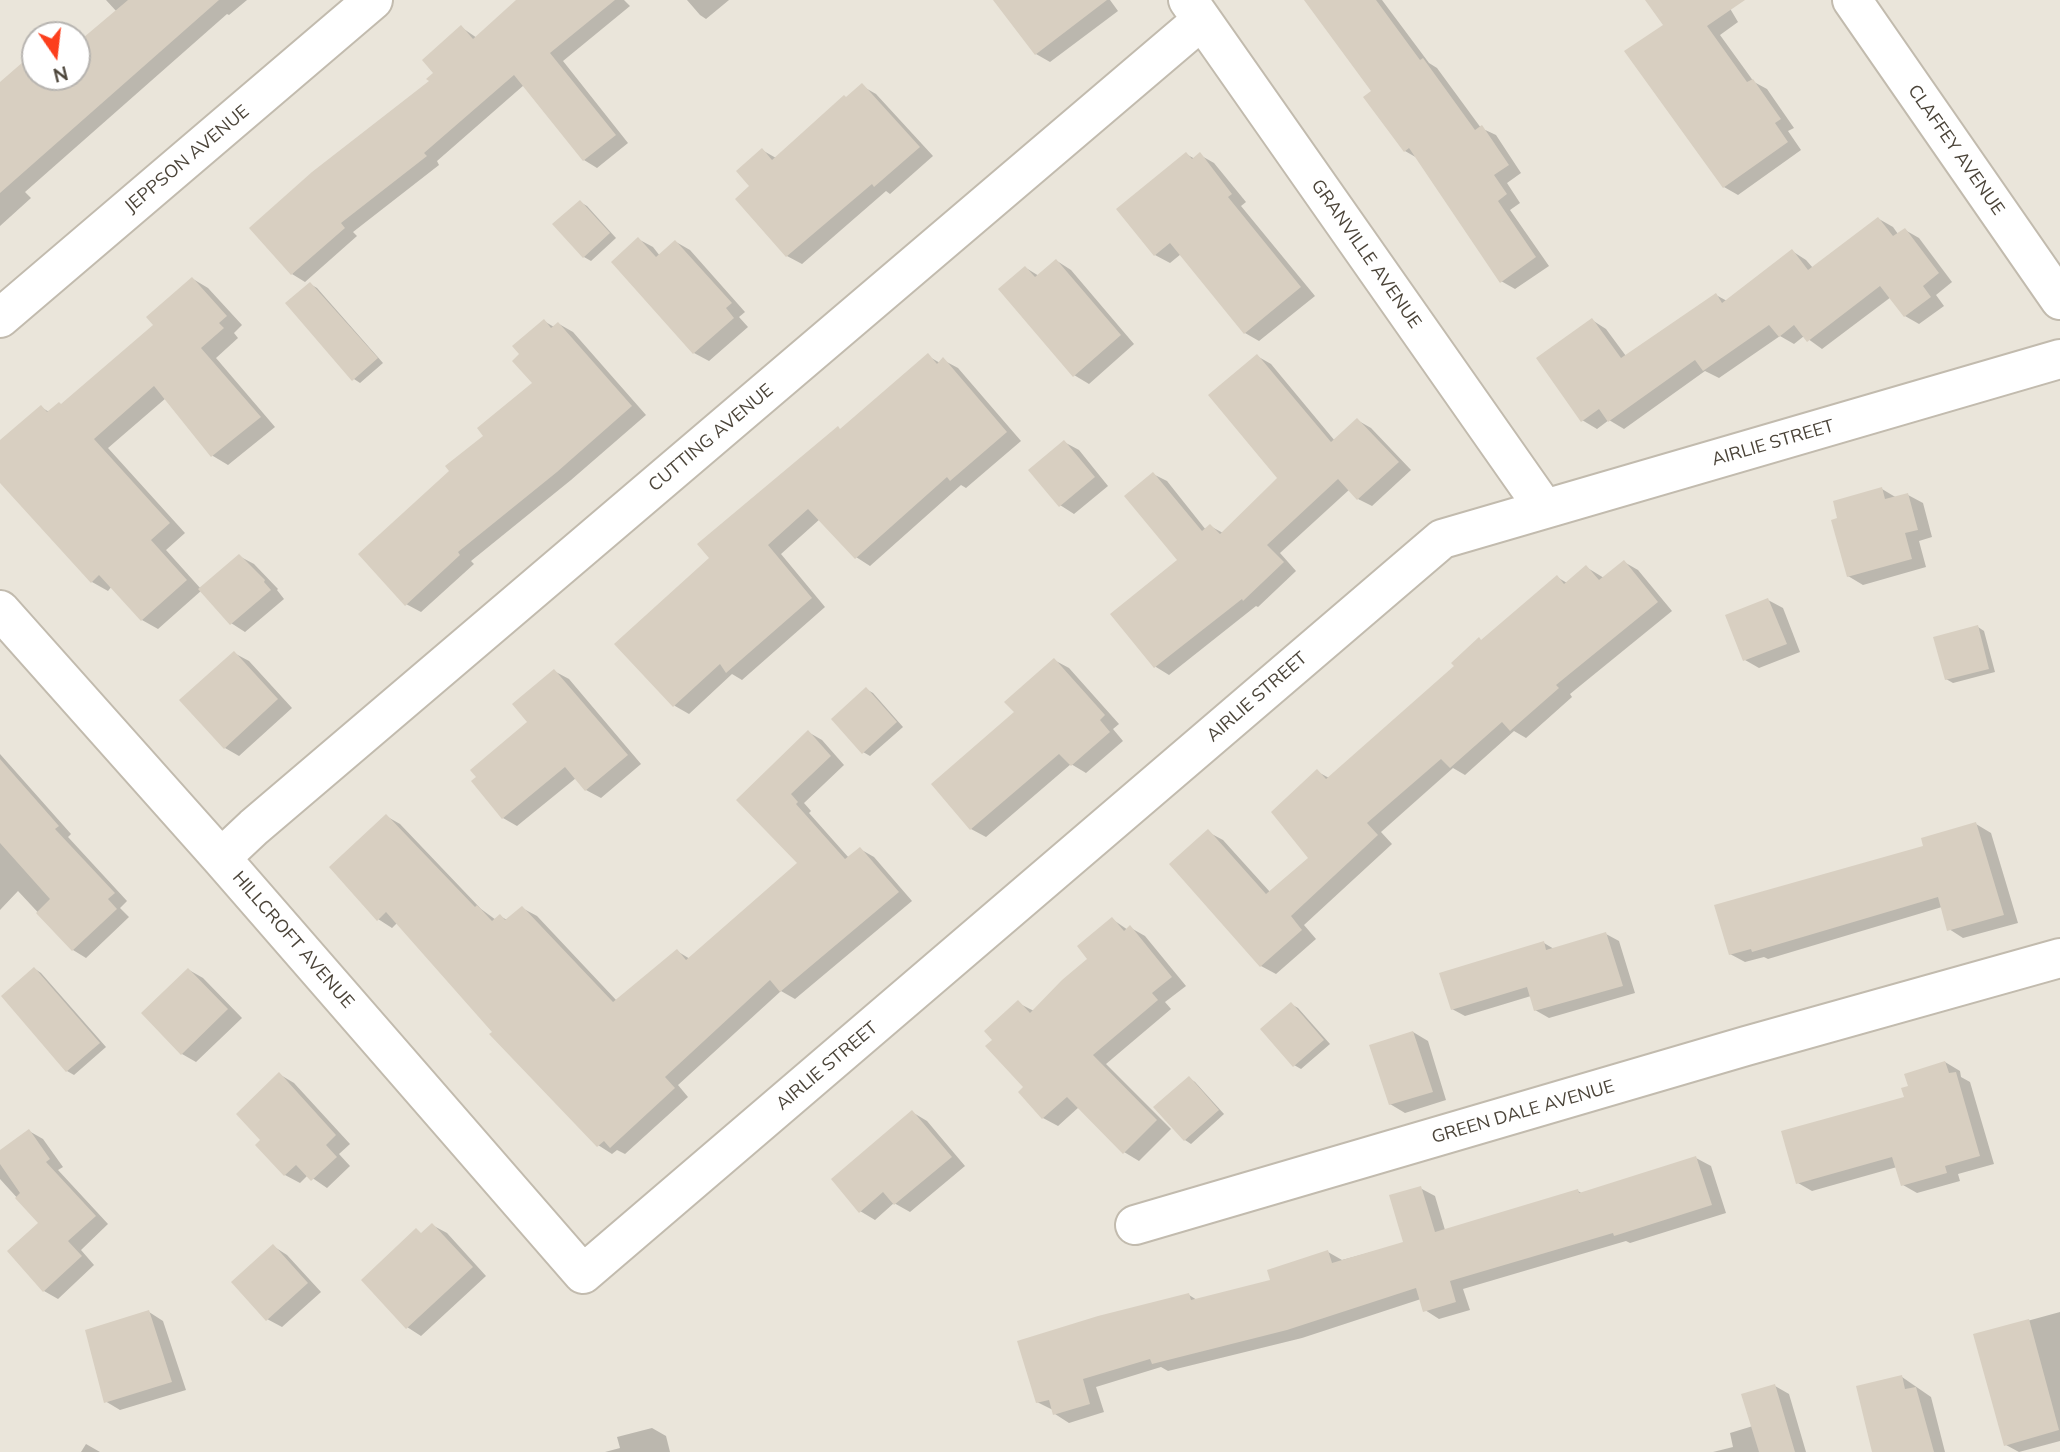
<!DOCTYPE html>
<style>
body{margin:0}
#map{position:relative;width:2060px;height:1452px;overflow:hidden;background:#f6f3ec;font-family:Mulish,sans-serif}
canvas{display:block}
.north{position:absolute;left:21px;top:21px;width:70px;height:70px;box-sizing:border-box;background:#fff;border:2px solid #b7b4b0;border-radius:50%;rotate:166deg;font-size:19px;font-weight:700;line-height:28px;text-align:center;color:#4b4439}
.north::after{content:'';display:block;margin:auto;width:24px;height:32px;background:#fc3f1d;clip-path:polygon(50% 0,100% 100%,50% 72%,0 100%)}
</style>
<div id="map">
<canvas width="2060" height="1452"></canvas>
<div class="north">N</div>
</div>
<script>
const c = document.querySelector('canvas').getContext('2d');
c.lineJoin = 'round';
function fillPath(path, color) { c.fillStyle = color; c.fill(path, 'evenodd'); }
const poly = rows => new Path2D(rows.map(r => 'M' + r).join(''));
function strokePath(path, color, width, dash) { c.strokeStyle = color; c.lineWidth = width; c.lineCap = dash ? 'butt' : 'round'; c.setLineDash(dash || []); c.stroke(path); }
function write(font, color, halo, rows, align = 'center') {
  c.font = font + ' Mulish,sans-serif'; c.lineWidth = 6; c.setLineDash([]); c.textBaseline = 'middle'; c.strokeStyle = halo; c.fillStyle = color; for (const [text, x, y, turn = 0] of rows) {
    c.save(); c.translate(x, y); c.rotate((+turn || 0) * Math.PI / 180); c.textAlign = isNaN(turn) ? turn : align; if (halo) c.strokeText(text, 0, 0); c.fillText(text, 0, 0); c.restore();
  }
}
const residential = poly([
 [0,0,2060,0,2060,1452,0,1452],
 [35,35,77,35,77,77,35,77]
]);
const shadow = poly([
 [106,0,247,0,229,15,227,14,25,192,31,198,0,226,0,85,23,64,35,71,35,77,77,77,77,46,117,12],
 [519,0,624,0,630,6,563,61,628,143,597,168,584,160,524,85,437,161,439,165,353,232,357,236,305,282,292,274,431,81,461,27,477,38],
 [687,0,729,0,706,19,700,15],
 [995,0,1110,0,1118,11,1050,62,1036,54],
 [1305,0,1382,0,1429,63,1437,68,1481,128,1496,135,1521,173,1507,183,1520,203,1510,210,1549,266,1515,289,1501,281,1419,159,1405,151,1374,91],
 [1647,0,1725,0,1738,22,1720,35,1754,82,1767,89,1794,128,1788,131,1801,150,1738,195,1724,187,1665,25],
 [862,86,876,94,933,156,890,194,886,191,802,264,787,256,752,186,762,150,776,158],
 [1186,154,1195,159,1200,155,1214,163,1246,202,1241,206,1315,296,1259,341,1245,333,1181,254,1170,263,1155,255],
 [580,202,587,206,616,238,591,261,584,257,555,225],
 [1879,219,1893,227,1898,234,1905,230,1919,238,1952,282,1936,295,1944,306,1919,324,1905,316,1891,297,1822,349,1804,336,1794,344,1780,336,1719,378,1705,371,1624,429,1609,420,1597,429,1582,420,1592,320,1606,329,1626,356,1716,295,1727,301,1792,251,1806,260,1813,268],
 [638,239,653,247,660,256,676,242,690,250,745,312,739,317,748,327,709,361,694,353],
 [1057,261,1071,270,1134,344,1089,384,1074,375,1026,268,1039,276],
 [193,279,208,288,242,325,234,333,238,338,216,358,275,427,228,465,213,456,166,398,108,448,185,533,166,550,201,589,239,556,254,564,278,589,277,590,284,599,245,632,231,623,202,590,158,629,142,620,112,586,108,591,92,582,0,481,0,443,41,407,49,412,62,406,156,325],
 [310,284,317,288,383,363,360,383,354,379],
 [544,321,554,327,559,324,573,332,646,415,571,480,471,561,474,564,421,612,406,604,451,471,534,383],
 [928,356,940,363,943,360,958,368,1021,441,966,488,961,485,870,566,856,557,820,519,781,554,825,607,742,680,732,674,689,714,675,706,617,644,712,558,842,430],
 [1257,356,1271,364,1335,441,1357,420,1371,428,1411,470,1372,506,1358,499,1350,489,1280,553,1296,571,1258,607,1256,606,1169,675,1156,667,1113,614,1179,560,1153,474,1167,481,1206,530,1210,526,1223,533,1279,478],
 [1064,442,1079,450,1108,486,1074,514,1060,505],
 [1882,489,1897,498,1908,495,1923,503,1932,537,1919,541,1926,567,1863,585,1848,576],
 [1624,562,1638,570,1672,611,1570,694,1572,697,1526,738,1514,731,1465,775,1453,768,1381,832,1392,844,1304,925,1316,939,1276,974,1261,966,1208,832,1223,840,1270,892,1310,858,1318,772,1329,778,1557,577,1567,583,1586,567,1604,578],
 [1768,600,1783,608,1800,652,1759,668,1745,660],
 [1978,627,1984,631,1995,672,1953,683,1946,679],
 [234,653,249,661,292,708,239,756,225,748],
 [1054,660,1069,668,1119,724,1113,729,1123,741,1086,773,1071,764,986,837,971,829,1016,712],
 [554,671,569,679,641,764,601,798,586,790,576,778,517,826,503,818,529,722],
 [866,689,873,693,903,727,870,756,863,752],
 [808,732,822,740,844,765,804,803,811,811,809,813,849,858,860,849,874,857,912,901,795,999,781,991,678,1085,688,1097,625,1154,617,1150,612,1154,598,1145,398,922,392,928,378,919,386,816,400,824,481,909,496,920,500,916,507,920,522,908,537,916,617,1001,677,951,690,959,800,863,738,801],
 [0,754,71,834,68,837,127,901,120,908,129,917,86,958,73,950,18,891,0,910],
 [1976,824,1991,833,2018,923,1963,938,1949,929,1942,907,1768,959,1764,957,1745,962,1730,954,1926,847],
 [1112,919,1128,930,1131,928,1145,936,1186,986,1165,1002,1171,1009,1106,1064,1171,1129,1139,1161,1124,1152,1079,1107,1058,1126,1043,1118,1026,1087,1018,1003,1034,1011,1090,959],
 [1606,934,1619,941,1635,993,1549,1018,1535,1010,1531,996,1465,1016,1452,1009,1544,943,1554,949],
 [35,969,41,973,106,1047,74,1075,67,1071],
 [189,970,203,978,242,1018,196,1062,182,1054],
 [1291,1004,1298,1008,1330,1044,1301,1069,1294,1065],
 [1413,1032,1428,1041,1446,1100,1405,1113,1390,1104],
 [1945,1062,1960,1071,1961,1077,1970,1082,1994,1164,1958,1174,1960,1181,1917,1193,1903,1185,1897,1167,1812,1191,1798,1183,1906,1098],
 [279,1074,294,1083,350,1144,339,1154,350,1166,327,1188,308,1175,300,1183,285,1175,257,1145,262,1140],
 [1189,1078,1195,1082,1224,1114,1191,1144,1185,1140],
 [912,1112,927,1121,965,1166,910,1212,894,1203,875,1220,860,1211],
 [29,1131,43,1139,63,1167,58,1170,108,1224,81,1250,94,1265,58,1299,44,1291,40,1223,0,1179,0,1153],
 [1696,1158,1711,1166,1726,1213,1630,1243,1626,1241,1463,1289,1470,1310,1439,1319,1425,1310,1421,1299,1302,1338,1168,1371,1161,1367,1096,1387,1104,1412,1069,1423,1055,1414,1053,1410,1037,1402,1189,1295,1197,1300,1273,1281,1328,1252,1342,1260,1405,1243,1420,1188,1435,1196,1445,1230,1578,1191,1583,1194],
 [432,1225,447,1233,486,1276,421,1336,407,1327,423,1234],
 [273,1246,287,1255,321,1292,282,1327,267,1319],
 [149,1312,163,1321,186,1390,120,1410,105,1401],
 [2060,1312,2060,1441,2019,1452,2006,1445,1976,1335],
 [1902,1377,1931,1397,1945,1452,1874,1452],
 [1775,1386,1789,1394,1806,1452,1713,1452,1733,1447,1730,1433,1753,1426],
 [652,1428,666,1436,670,1452,605,1452,620,1448,617,1437],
 [86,1444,100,1452,81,1452]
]);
const building = poly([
 [128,0,219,0,0,193,0,82,23,62,37,78,77,77,77,43],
 [516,0,615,0,550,53,616,135,583,161,514,75,424,153,427,156,341,223,345,228,291,275,249,228,312,172,429,81,426,79,433,73,422,60,461,25,473,39],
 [993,0,1107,0,1035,55],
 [1304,0,1376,0,1420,60,1423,58,1475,130,1482,125,1509,165,1494,175,1507,194,1498,201,1536,257,1500,283,1409,148,1404,152,1363,97,1371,91],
 [1645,0,1745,0,1707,26,1747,82,1753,79,1781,119,1775,123,1788,142,1723,188,1624,51,1663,25],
 [862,83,920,147,874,187,872,184,786,257,735,199,749,186,736,171,762,148,772,160,844,95,846,97],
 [1186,152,1192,159,1200,152,1232,194,1228,197,1301,287,1244,334,1170,243,1154,256,1116,209],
 [580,200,610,233,583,258,552,224],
 [1878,217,1893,236,1905,228,1939,273,1923,286,1931,297,1904,317,1880,286,1807,342,1794,325,1779,337,1769,325,1703,371,1695,360,1608,422,1599,409,1581,422,1536,358,1592,318,1621,358,1716,293,1722,303,1792,249,1808,270],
 [638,237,656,257,675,240,732,303,726,308,734,318,693,354,611,262],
 [1056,259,1121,335,1073,377,998,289,1025,266,1035,277],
 [192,277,227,316,219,323,224,328,201,348,261,417,211,457,154,386,94,439,170,523,151,540,187,580,141,621,99,575,91,583,0,483,0,440,41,405,47,412,59,402,61,404,153,325,146,317],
 [310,282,378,358,352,381,285,303],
 [544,319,551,328,558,322,632,406,557,472,458,552,460,555,405,606,358,554,449,471,445,466,483,436,477,428,532,383,512,361,519,354,512,346],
 [928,353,937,364,943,357,1007,432,950,481,947,477,855,559,808,509,768,545,812,598,726,673,720,664,673,707,614,644,709,558,697,544,838,426,840,429],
 [1257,354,1331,442,1357,418,1399,462,1357,500,1338,479,1267,545,1284,562,1243,601,1242,599,1154,668,1110,614,1177,560,1124,496,1153,472,1202,531,1210,524,1220,534,1269,486,1277,478,1208,395],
 [1064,440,1095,477,1059,507,1028,470],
 [1882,487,1885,499,1908,493,1918,530,1905,533,1912,559,1847,577,1831,520,1837,518,1833,501],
 [239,554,265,580,264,582,271,590,230,625,198,589],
 [1624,560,1658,602,1556,685,1559,688,1510,731,1502,722,1450,768,1441,759,1367,823,1378,835,1291,916,1302,930,1260,967,1169,864,1208,829,1266,894,1308,858,1271,812,1317,769,1326,779,1454,666,1451,663,1479,637,1481,640,1557,575,1564,584,1586,565,1599,580],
 [1768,598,1787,644,1743,661,1725,615],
 [1978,625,1989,669,1945,680,1933,637],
 [234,651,278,699,224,749,179,700],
 [1054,658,1105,715,1100,720,1110,732,1071,766,1059,754,970,830,931,784,1014,712,1004,702],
 [554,669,628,755,585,791,565,767,502,819,471,781,476,777,470,770,527,722,512,704],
 [866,687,897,722,862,754,831,719],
 [808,730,831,756,791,794,798,802,796,804,845,859,860,847,899,892,780,992,770,980,665,1077,675,1088,610,1148,604,1141,597,1147,489,1034,492,1032,386,912,377,921,329,867,386,814,475,907,477,905,492,921,500,914,505,920,522,906,613,1002,677,949,686,960,797,863,736,800],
 [0,759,59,826,55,829,115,893,108,899,117,909,72,951,36,913,50,899,0,843],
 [1976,822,2004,915,1947,931,1938,897,1752,952,1751,949,1729,955,1714,905,1923,846,1921,838],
 [1112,917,1124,931,1130,925,1172,977,1152,993,1158,1000,1093,1055,1157,1120,1123,1154,1067,1097,1042,1119,1018,1092,1023,1087,985,1046,992,1040,984,1031,1018,1000,1030,1013,1062,980,1087,959,1077,946],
 [1606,932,1623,986,1534,1011,1527,987,1451,1010,1439,973,1544,941,1546,950],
 [34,967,100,1043,66,1072,1,996],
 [188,968,228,1009,181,1055,141,1013],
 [1291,1002,1324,1040,1293,1067,1260,1029],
 [1413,1031,1433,1092,1389,1105,1369,1045],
 [1945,1061,1949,1073,1956,1072,1980,1156,1945,1166,1947,1173,1901,1186,1892,1157,1796,1184,1781,1131,1904,1097,1901,1088,1908,1086,1904,1074],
 [279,1072,336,1135,326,1145,337,1157,311,1181,296,1165,284,1176,255,1145,260,1140,236,1114],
 [1189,1076,1219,1110,1184,1141,1153,1107],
 [912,1110,952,1157,894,1205,883,1192,859,1213,831,1179],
 [29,1129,50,1159,46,1162,96,1216,68,1241,82,1256,43,1292,7,1251,38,1223,15,1198,20,1193,0,1164,0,1150],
 [1696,1156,1712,1205,1614,1236,1613,1233,1450,1281,1456,1302,1423,1312,1416,1288,1287,1330,1152,1364,1150,1359,1083,1379,1090,1404,1053,1415,1049,1400,1036,1403,1017,1341,1098,1316,1189,1293,1191,1300,1270,1280,1267,1270,1328,1250,1332,1263,1403,1242,1389,1195,1421,1186,1435,1232,1578,1189,1579,1193],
 [432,1223,473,1267,406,1329,361,1280,416,1228,421,1233],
 [273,1244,308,1283,266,1321,231,1282],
 [149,1310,172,1382,104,1403,85,1330],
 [2029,1319,2059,1430,2004,1446,1973,1334],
 [1902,1375,1905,1389,1916,1387,1934,1452,1872,1452,1856,1386],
 [1775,1384,1795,1452,1759,1452,1741,1394]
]);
const minor = poly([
 [1188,0,1544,508],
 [1852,0,2060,300],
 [0,318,373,0],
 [0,610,221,858,583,1274,1442,539,2060,359],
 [221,858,254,827,1202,20],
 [1135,1225,1746,1046,2060,958]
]);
const streetNames = [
 ["CLAFFEY AVENUE",1956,150,55],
 ["JEPPSON AVENUE",187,159,-40],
 ["GRANVILLE AVENUE",1366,254,55],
 ["CUTTING AVENUE",711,438,-40],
 ["AIRLIE STREET",1773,443,-16],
 ["AIRLIE STREET",1257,697,-41],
 ["HILLCROFT AVENUE",293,940,49],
 ["AIRLIE STREET",827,1066,-40],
 ["GREEN DALE AVENUE",1523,1112,-16]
];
fillPath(residential, '#eae5da');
fillPath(shadow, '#0003');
fillPath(building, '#d8cfc1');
strokePath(minor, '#c2bbae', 42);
strokePath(minor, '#fff', 38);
write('18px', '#4b4439', '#fff', streetNames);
</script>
